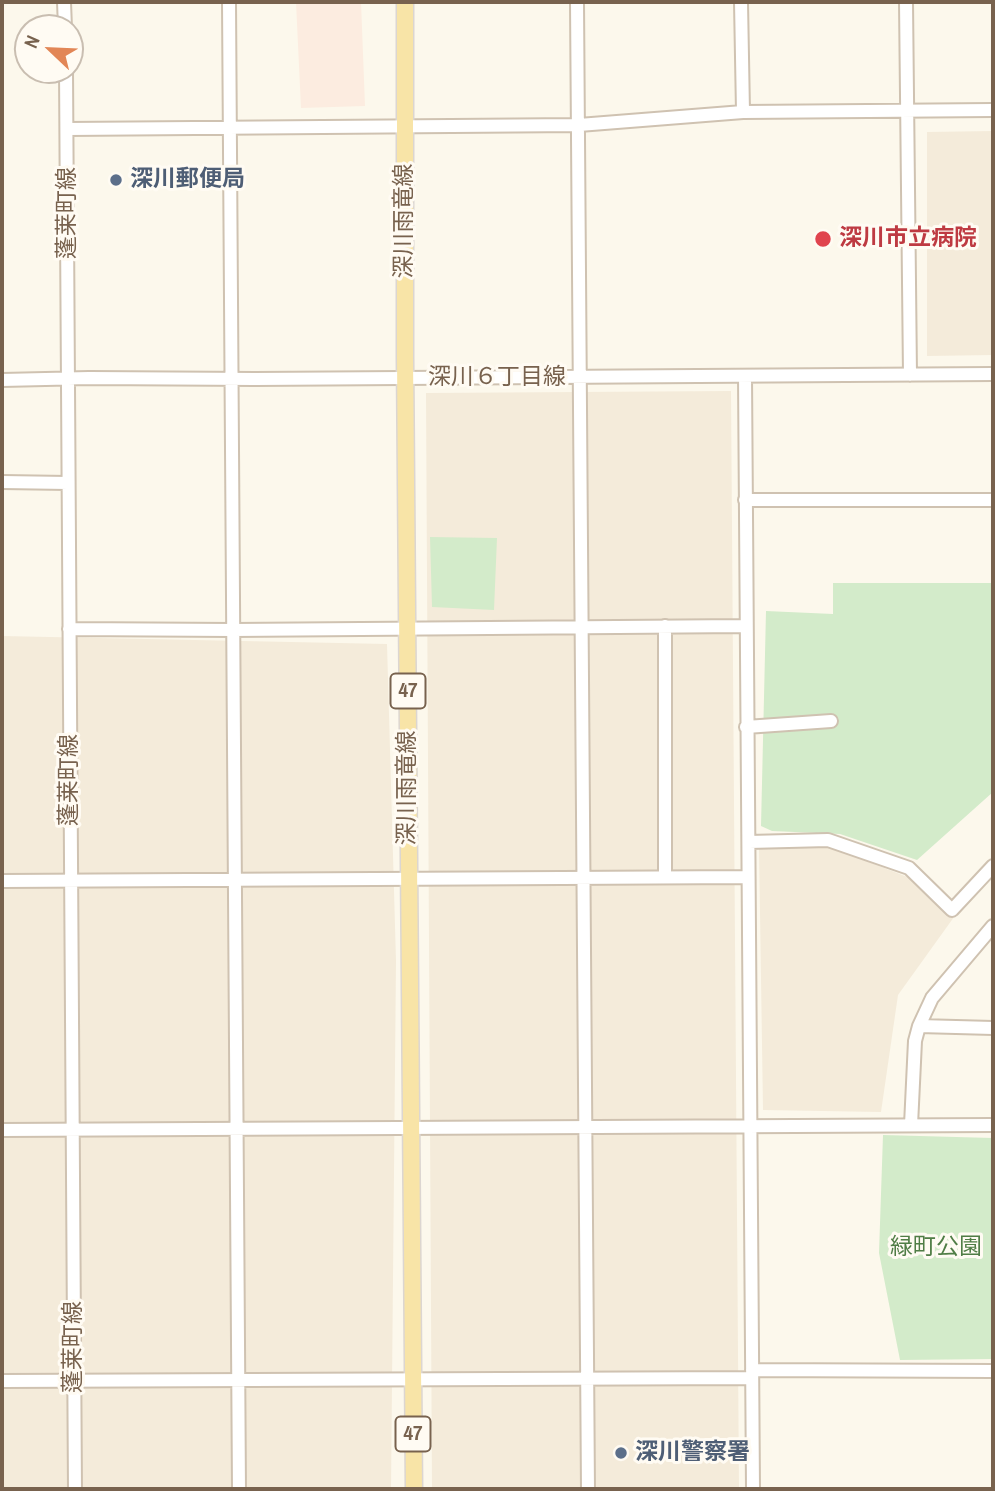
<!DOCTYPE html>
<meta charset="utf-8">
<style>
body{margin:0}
#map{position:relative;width:995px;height:1491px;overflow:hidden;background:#fcf8ec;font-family:"Archivo Narrow",sans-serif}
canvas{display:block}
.frame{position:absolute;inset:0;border:4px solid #78624e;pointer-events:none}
.north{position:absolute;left:14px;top:14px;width:70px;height:70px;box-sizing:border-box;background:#fffbf3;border:2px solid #c9beb1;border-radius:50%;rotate:293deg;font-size:19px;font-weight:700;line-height:28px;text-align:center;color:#78624e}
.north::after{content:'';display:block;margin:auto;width:24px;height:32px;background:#e28656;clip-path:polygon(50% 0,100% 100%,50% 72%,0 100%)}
</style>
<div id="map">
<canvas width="995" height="1491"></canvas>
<div class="frame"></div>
<div class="north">N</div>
</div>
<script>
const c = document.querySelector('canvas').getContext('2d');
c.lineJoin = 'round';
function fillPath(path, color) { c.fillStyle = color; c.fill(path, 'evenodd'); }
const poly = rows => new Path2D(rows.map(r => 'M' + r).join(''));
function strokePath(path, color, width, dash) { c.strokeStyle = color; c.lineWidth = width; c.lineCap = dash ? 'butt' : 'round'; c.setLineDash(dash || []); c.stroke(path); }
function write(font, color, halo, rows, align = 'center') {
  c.font = font + ' "Archivo Narrow","Noto Sans JP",sans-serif'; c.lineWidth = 6; c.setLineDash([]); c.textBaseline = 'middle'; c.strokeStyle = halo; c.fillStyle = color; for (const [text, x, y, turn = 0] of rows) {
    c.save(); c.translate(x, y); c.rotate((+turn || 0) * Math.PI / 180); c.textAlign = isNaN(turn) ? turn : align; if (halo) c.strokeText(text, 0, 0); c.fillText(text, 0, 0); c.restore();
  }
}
const residential = poly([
 [993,131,993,355,927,356,927,132],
 [731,391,739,1489,432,1489,426,393],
 [2,636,387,644,396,961,391,1489,2,1489],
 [823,844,915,880,954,917,898,995,881,1112,763,1110,759,847]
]);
const commercial = poly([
 [296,2,361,2,365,106,301,108]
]);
const green = poly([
 [430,537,497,538,494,610,432,607],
 [833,583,993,583,993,792,917,860,840,834,772,831,761,826,766,611,833,614],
 [883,1135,993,1138,993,1359,900,1360,879,1253]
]);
const minor = poly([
 [64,2,65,28],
 [229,2,239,1489],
 [577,2,588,1489],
 [741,2,743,112],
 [906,2,910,375],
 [66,70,75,1489],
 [67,129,579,125,743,112,993,110],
 [745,376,753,1489],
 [2,380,89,378,255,379,993,374],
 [2,482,68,483],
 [745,500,993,500],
 [69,629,233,630,745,626],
 [746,727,831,721],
 [749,842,828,840,909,868,952,910,993,866],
 [665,877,665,626],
 [2,881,748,877],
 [919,1026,993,1028],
 [911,1125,915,1041,919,1026,932,998,993,926],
 [2,1130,993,1125],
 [752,1370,993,1371],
 [2,1381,752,1378]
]);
const major = poly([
 [405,2,405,356,414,1489]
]);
const markers = [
 [116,180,7,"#5c6f8a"],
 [823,239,9,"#e0444e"],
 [621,1453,7,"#5c6f8a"]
];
const shields = [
 [408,691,35],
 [413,1434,35]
];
const shieldNames = [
 ["47",408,691],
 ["47",413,1434]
];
const serviceNames = [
 ["深川郵便局",130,180],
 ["深川警察署",635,1453]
];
const streetNames = [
 ["蓬莱町線",68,213,-90],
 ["深川雨竜線",405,221,-90],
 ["深川６丁目線",497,378],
 ["蓬莱町線",70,780,-90],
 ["深川雨竜線",408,788,-90],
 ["蓬莱町線",74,1347,-90]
];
const healthNames = [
 ["深川市立病院",839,239]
];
const parkNames = [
 ["緑町公園",936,1248]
];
fillPath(residential, '#f4ebda');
fillPath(commercial, '#fcece0');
fillPath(green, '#d3ebca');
strokePath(minor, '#cfc2b1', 16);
strokePath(major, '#dcd6d1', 19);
strokePath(minor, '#fff', 12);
strokePath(major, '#f8e4a7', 16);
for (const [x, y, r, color] of markers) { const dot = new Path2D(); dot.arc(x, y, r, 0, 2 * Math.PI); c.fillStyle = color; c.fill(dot); strokePath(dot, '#fffbf3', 2.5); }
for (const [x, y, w] of shields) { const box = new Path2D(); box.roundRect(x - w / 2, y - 17.5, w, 35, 5); c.fillStyle = '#fffbf3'; c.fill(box); strokePath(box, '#78624e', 2); }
write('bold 21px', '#78624e', null, shieldNames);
write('bold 23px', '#4e5e75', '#fffbf3', serviceNames, 'left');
write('23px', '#78624e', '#fffbf3', streetNames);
write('bold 23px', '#be3a42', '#fffbf3', healthNames, 'left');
write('23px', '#507d46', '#fffbf3', parkNames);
</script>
